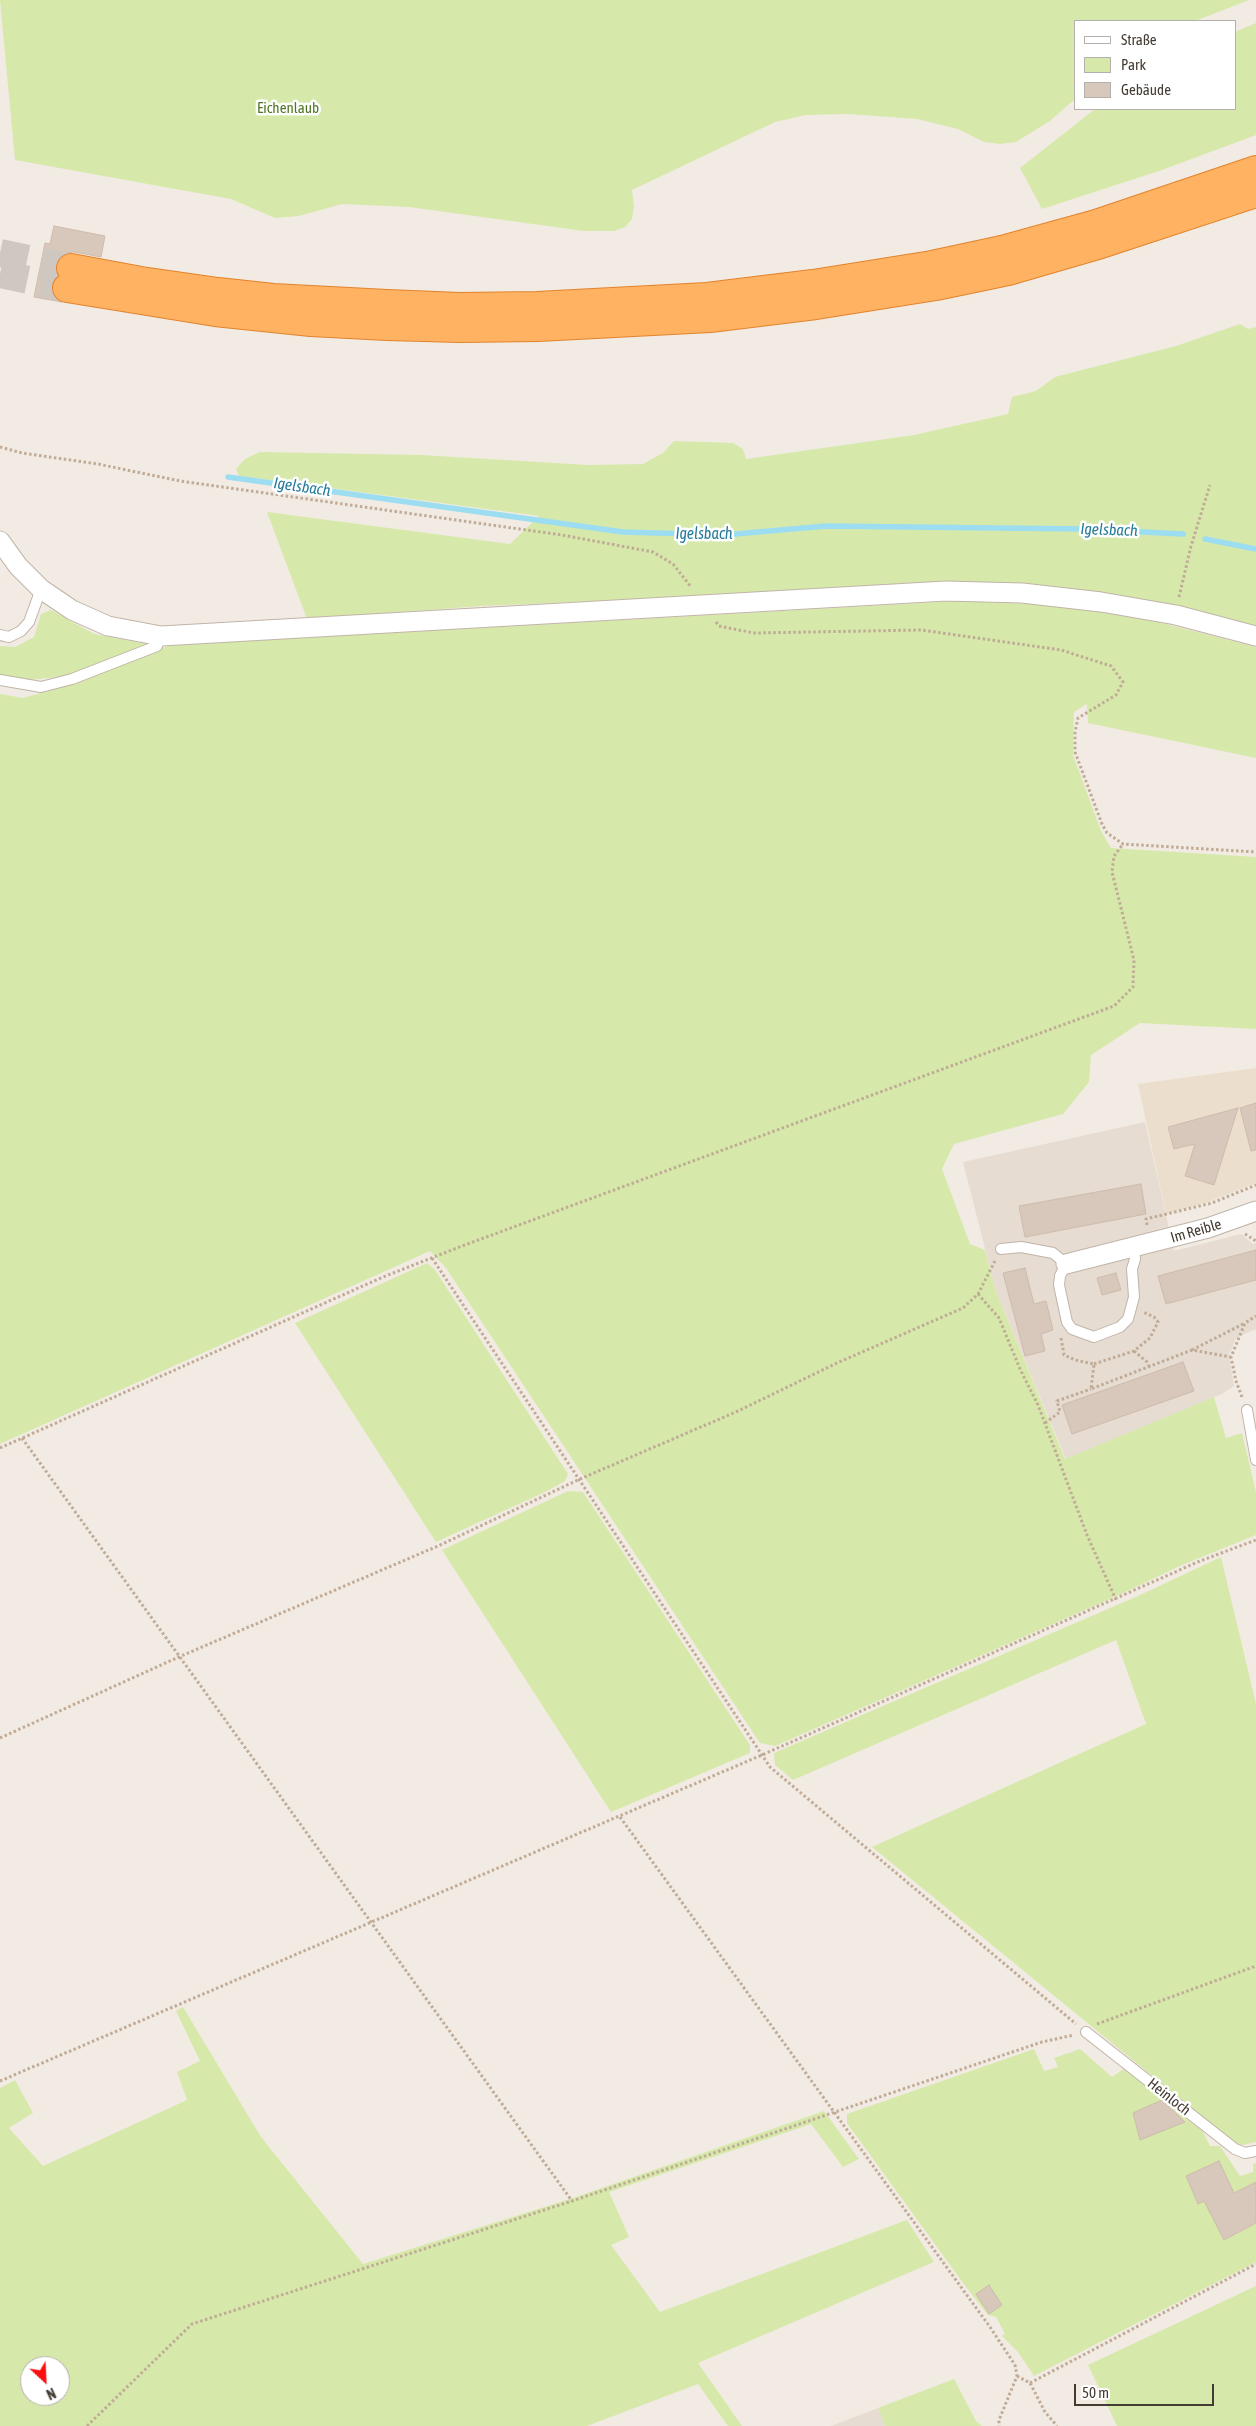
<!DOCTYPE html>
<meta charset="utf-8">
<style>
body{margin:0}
#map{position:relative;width:1256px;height:2426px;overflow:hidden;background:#f2ebe3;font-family:"Asap Condensed",sans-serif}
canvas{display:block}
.legend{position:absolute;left:1074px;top:20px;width:162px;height:90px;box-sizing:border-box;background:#fff;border:1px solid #b4b1ad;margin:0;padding:6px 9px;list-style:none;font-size:15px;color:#443b33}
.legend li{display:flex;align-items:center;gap:10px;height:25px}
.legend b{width:25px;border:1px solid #b4b1ad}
.north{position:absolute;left:20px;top:2356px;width:50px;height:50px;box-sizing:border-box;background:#fff;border:1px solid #b4b1ad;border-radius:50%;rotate:155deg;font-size:14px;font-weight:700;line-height:20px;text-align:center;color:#443b33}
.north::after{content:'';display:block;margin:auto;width:18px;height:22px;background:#ff0d0f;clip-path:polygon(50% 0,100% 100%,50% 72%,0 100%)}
.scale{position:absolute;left:1074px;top:2384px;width:140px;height:22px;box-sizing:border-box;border:2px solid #443b33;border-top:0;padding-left:6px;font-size:15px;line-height:18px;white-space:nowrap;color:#443b33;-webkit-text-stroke:4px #fff;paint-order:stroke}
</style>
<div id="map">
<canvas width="1256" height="2426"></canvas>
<ul class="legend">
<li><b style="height:6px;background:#fff"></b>Straße</li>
<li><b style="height:14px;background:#d6e9aa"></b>Park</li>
<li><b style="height:14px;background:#d7c8bb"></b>Gebäude</li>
</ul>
<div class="north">N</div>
<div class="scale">50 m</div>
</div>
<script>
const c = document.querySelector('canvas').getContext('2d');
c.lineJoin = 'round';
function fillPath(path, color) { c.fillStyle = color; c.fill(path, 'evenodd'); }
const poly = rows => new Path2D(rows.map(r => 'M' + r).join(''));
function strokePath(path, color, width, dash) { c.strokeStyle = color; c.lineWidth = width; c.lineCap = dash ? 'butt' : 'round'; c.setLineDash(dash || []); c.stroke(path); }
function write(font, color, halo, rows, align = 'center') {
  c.font = font + ' "Asap Condensed",sans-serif'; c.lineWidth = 5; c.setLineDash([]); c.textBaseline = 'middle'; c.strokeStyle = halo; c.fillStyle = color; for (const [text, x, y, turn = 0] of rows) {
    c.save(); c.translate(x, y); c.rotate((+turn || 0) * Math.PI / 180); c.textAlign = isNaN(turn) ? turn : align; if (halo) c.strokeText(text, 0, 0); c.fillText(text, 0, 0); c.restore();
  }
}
const residential = poly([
 [1145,1122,1174,1251,1241,1234,1253,1244,1256,1243,1256,1329,1236,1338,1229,1355,1234,1386,1222,1394,1066,1459,996,1292,963,1162],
 [878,2408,885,2426,831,2426]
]);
const education = poly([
 [1256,1068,1256,1183,1208,1202,1166,1214,1138,1084]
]);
const green = poly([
 [0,0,1249,0,1195,21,1075,21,1075,99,1050,121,1016,142,1000,144,984,142,958,129,917,119,848,114,806,115,775,122,632,190,634,207,632,219,625,227,614,231,584,231,409,207,342,204,299,216,275,218,231,199,15,160],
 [1256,23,1256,135,1162,170,1042,209,1020,168,1095,109,1235,109,1235,32],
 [1240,324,1248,329,1256,327,1256,628,1015,585,921,582,781,593,481,606,307,619,267,512,510,544,539,516,239,476,236,469,245,459,260,452,421,455,588,465,643,464,663,453,674,441,733,443,743,449,746,459,914,435,1008,414,1012,397,1036,391,1055,377,1176,346],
 [958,601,1056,605,1142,618,1256,647,1256,758,1088,723,1087,704,1074,712,1073,755,1101,831,1111,848,1256,857,1256,1029,1140,1023,1091,1055,1089,1082,1063,1114,954,1144,942,1169,970,1244,985,1250,996,1292,1065,1459,1214,1397,1226,1438,1242,1433,1256,1492,1256,1535,1182,1565,1121,1594,775,1746,760,1743,446,1268,430,1251,0,1444,0,694,23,698,59,688,186,639,302,638],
 [51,610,94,634,147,644,147,647,68,676,29,680,2,676,0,674,0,646,15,647,34,637,41,614],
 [427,1263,435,1270,568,1474,565,1481,545,1492,436,1542,295,1323],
 [568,1491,583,1492,750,1745,750,1753,611,1812,442,1550],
 [1221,1557,1256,1704,1256,2142,1238,2146,872,1847,1146,1724,1116,1640,793,1780,775,1765,774,1753,1138,1596],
 [183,2007,261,2137,363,2264,573,2198,824,2111,859,2159,843,2167,811,2124,609,2192,629,2237,611,2245,660,2312,907,2220,934,2262,698,2363,742,2426,728,2426,698,2384,587,2426,0,2426,0,2088,15,2080,33,2113,9,2128,43,2166,187,2100,177,2072,200,2061,176,2011],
 [30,2366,60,2366,60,2396,30,2396],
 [1034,2049,1044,2071,1058,2067,1054,2058,1080,2049,1112,2077,1125,2068,1203,2132,1210,2146,1220,2146,1240,2176,1253,2172,1253,2164,1256,2163,1256,2262,1034,2376,1018,2352,1002,2336,1005,2334,996,2317,988,2315,966,2287,847,2123,847,2114],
 [1256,2286,1256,2426,1117,2426,1088,2365],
 [954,2379,976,2421,982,2426,885,2426,878,2408]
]);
const stream = poly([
 [228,477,623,532,724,535,826,526,1084,529,1183,534],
 [1205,539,1256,549]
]);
const building = poly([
 [54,226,105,236,101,257,74,252,65,253,59,258,56,266,58,276,52,286,53,294,62,302,34,297,45,243,50,244,54,226],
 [1256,1103,1256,1150,1251,1151,1240,1108,1256,1103],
 [1238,1108,1214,1185,1185,1176,1195,1144,1174,1149,1168,1127,1238,1108],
 [1141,1184,1146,1214,1025,1237,1019,1206,1141,1184],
 [1256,1250,1256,1280,1166,1304,1158,1276,1256,1250],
 [1025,1268,1034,1304,1046,1301,1053,1330,1041,1334,1045,1351,1025,1356,1003,1273,1025,1268],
 [1116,1273,1121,1290,1102,1295,1097,1278,1116,1273],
 [1183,1362,1194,1391,1072,1434,1062,1405,1183,1362],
 [1162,2100,1185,2122,1140,2140,1133,2113,1162,2100],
 [1219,2161,1234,2193,1256,2182,1256,2223,1224,2240,1204,2201,1198,2204,1186,2176,1219,2161],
 [989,2285,1002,2305,989,2314,976,2294,989,2285]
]);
const highwayTunnel = poly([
 [0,253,71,268],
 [0,274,67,288]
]);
const path = poly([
 [0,447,22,453,98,464,180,481,562,535,653,552,673,564,691,587],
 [1179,597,1191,546,1210,485],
 [716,622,719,626,754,633,921,630,1061,650,1111,666,1123,682,1116,695,1078,718,1075,732,1075,752,1102,824,1107,833,1123,844,1256,852],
 [1147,1225,1146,1219,1212,1203,1256,1185],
 [1245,1234,1256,1241],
 [432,1258,770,1767,1076,2024],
 [978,1294,999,1318,1020,1369,1038,1405,1087,1535,1116,1600],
 [1061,1338,1064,1355,1075,1360,1094,1364,1091,1389,1192,1350,1231,1357],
 [1192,1350,1245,1323],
 [1134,1351,1147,1362,1150,1368],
 [1094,1364,1134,1351,1150,1338,1158,1322,1154,1317,1143,1312],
 [1242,1397,1236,1381,1231,1357,1245,1323,1256,1316],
 [1045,1423,1060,1412,1057,1401,1091,1389],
 [22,1438,572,2201],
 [0,1448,383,1277,462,1246,1114,1006,1133,987,1134,960,1112,872,1114,856,1123,844],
 [0,1738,181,1656,438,1546,580,1479,738,1411,837,1363,963,1308,978,1294,995,1261],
 [620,1817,990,2327,1015,2365,1017,2376,999,2420,999,2426],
 [1097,2024,1256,1966],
 [0,2081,762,1755,1200,1561,1256,1540],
 [1017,2376,1030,2383,1045,2412,1057,2426],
 [1030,2383,1256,2264],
 [87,2426,192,2324,572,2201,1042,2042,1074,2035]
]);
const lane = poly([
 [0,635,9,637,21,631,29,622,41,589],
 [0,680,41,687,72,679,157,646,161,636],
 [1001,1249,1021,1247,1053,1253,1066,1264,1060,1276,1059,1285,1067,1322,1072,1329,1094,1337,1120,1327,1128,1319,1134,1297,1132,1269,1135,1259,1134,1247],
 [1247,1410,1256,1460],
 [1086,2032,1235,2149,1245,2153,1256,2151]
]);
const street = poly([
 [0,541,18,566,41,589,72,610,108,626,161,636,946,591,1022,593,1101,602,1176,615,1256,636],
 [1066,1264,1208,1228,1256,1211]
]);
const highway = poly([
 [71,268,141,281,218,292,273,298,387,304,460,307,537,306,707,297,813,284,932,265,1002,250,1096,224,1256,170],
 [67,288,215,312,311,322,387,326,460,328,538,327,710,318,816,305,936,286,1008,271,1101,244,1256,193]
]);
const parkNames = [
 ["Eichenlaub",288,108]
];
const streetNames = [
 ["Im Reible",1196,1231,-16],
 ["Heinloch",1169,2097,38]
];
const waterNames = [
 ["Igelsbach",302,487,8],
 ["Igelsbach",1109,530,2],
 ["Igelsbach",704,534]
];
fillPath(residential, '#e6dcd1');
fillPath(education, '#ecdecc');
fillPath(green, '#d6e9aa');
strokePath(stream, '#9cddf2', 5.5);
fillPath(building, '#d7c8bb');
strokePath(building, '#cfbbab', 1);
strokePath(highwayTunnel, '#cfc8c0', 28, [28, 14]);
strokePath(lane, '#c1b4a8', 12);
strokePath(street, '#c1b4a8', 21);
strokePath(highway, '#e2832d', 30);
strokePath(path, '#c0ab96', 3, [2.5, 2.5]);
strokePath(lane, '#fff', 10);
strokePath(street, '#fff', 19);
strokePath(highway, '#ffb261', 28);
write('15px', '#517725', '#fff', parkNames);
write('15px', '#443b33', '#fff', streetNames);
write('italic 16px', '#257b9b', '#fff', waterNames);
</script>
